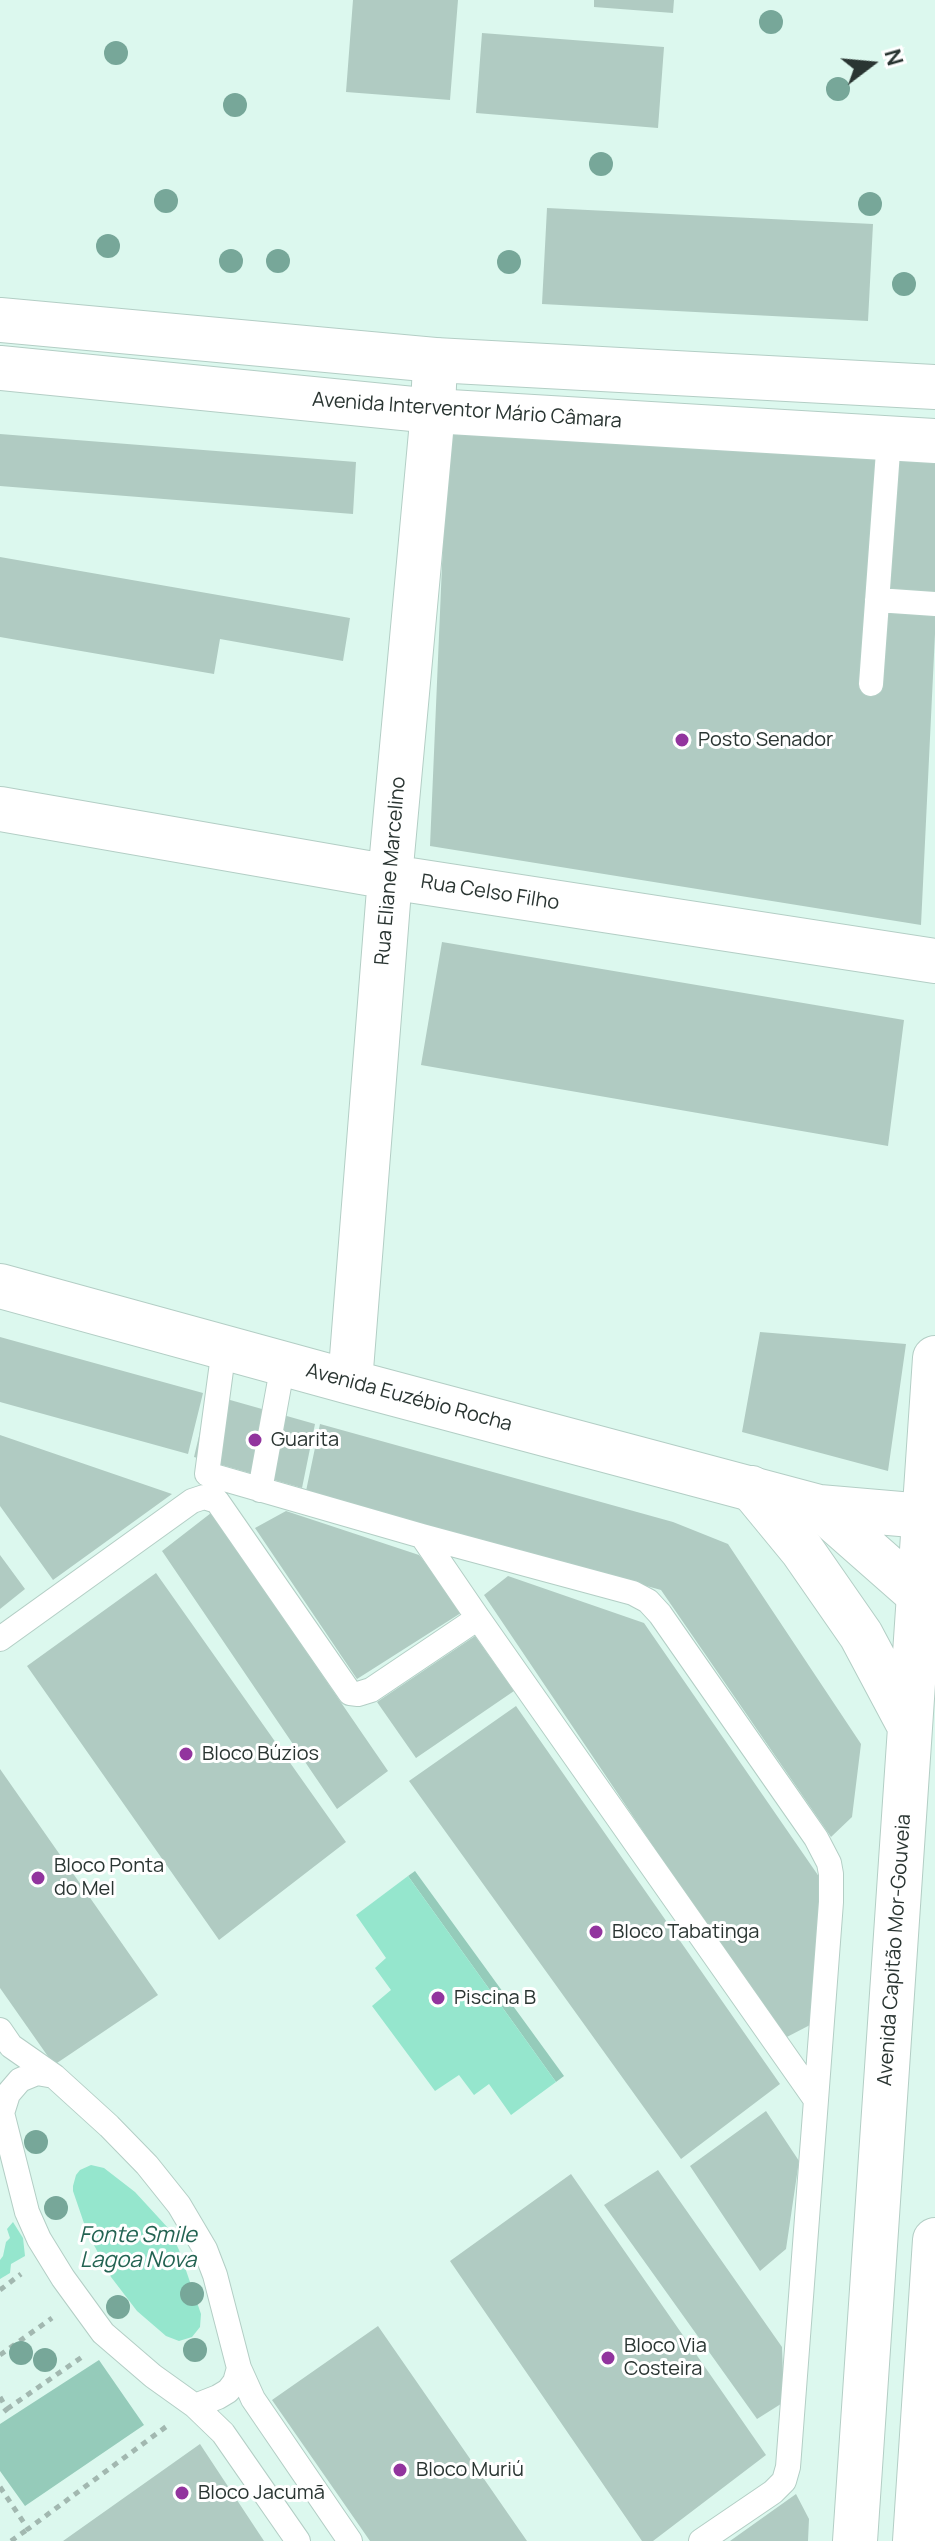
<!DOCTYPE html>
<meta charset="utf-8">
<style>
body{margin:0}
#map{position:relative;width:935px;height:2541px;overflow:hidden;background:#dcf8ee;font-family:Manrope,sans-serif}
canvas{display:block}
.north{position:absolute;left:831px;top:24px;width:80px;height:80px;-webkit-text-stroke:6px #fff;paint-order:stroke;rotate:74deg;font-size:22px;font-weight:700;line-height:32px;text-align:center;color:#2a3532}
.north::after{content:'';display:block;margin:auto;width:28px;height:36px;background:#2a3532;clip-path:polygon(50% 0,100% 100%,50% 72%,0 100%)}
</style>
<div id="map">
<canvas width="935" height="2541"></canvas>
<div class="north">N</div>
</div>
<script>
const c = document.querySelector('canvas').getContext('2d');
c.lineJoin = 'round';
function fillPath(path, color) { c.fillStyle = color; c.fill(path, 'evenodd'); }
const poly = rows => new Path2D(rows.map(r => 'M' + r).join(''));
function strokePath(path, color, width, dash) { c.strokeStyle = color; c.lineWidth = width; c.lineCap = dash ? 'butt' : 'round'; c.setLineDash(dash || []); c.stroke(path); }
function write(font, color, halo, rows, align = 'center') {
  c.font = font + ' Manrope,sans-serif'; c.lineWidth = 6; c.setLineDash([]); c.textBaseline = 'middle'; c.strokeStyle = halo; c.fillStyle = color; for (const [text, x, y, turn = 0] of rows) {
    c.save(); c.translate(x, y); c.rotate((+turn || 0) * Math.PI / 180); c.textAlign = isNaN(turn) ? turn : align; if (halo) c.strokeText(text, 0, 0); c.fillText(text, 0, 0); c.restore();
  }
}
const green = poly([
 [415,1871,564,2076,556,2082,408,1876],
 [99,2360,144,2425,25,2506,0,2471,0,2424]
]);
const water = poly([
 [408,1876,556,2082,511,2115,489,2084,474,2095,459,2075,435,2091,372,2006,391,1990,375,1968,386,1958,356,1915],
 [91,2165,104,2168,135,2192,169,2229,179,2250,201,2314,200,2327,192,2337,179,2341,166,2336,137,2311,111,2277,87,2232,73,2191,73,2186,76,2175,80,2170],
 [13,2222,23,2238,25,2256,11,2264,10,2273,0,2279,0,2260,3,2256,6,2242,10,2238,7,2229]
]);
const building = poly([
 [353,0,458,0,450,100,346,92],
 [594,0,674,0,673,13,594,7],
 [482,33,664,47,658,128,476,113],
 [547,208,873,224,868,321,542,304],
 [448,425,935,457,935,634,921,925,430,846],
 [0,434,356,462,353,514,0,486],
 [0,557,350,618,343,661,220,639,214,674,0,637],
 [442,942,904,1020,888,1146,421,1065],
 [760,1332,906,1344,888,1471,742,1432],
 [0,1337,203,1393,188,1454,0,1402],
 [209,1394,315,1424,302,1488,194,1457],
 [320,1424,673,1522,728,1544,861,1744,852,1817,831,1837,661,1590,306,1491],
 [0,1435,172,1494,53,1580,0,1506],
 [286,1511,419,1555,464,1611,357,1679,255,1528],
 [211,1513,388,1771,337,1809,162,1551],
 [0,1555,25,1589,0,1609],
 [156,1573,346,1842,219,1940,27,1666],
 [508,1576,644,1623,822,1881,810,2025,783,2039,484,1595],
 [475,1636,514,1691,416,1758,377,1702],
 [516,1706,780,2084,681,2159,409,1781],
 [0,1769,158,1995,54,2065,0,1988],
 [766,2111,799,2161,786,2249,760,2271,690,2166],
 [658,2170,782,2347,784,2402,757,2419,604,2205],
 [571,2174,766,2455,653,2541,642,2541,450,2261],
 [378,2326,527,2541,370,2541,272,2400],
 [200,2444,264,2541,63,2541],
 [796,2494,809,2519,808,2541,730,2541]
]);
const path = poly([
 [0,2290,21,2274],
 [0,2355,52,2318],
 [0,2397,7,2409,0,2415],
 [7,2409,82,2357],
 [0,2487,28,2529,167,2426],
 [11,2541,28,2529]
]);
const service = poly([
 [877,600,935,604],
 [871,684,889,438],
 [224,1348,207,1474,422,1536,633,1593,648,1601,660,1614,816,1838,829,1863,831,1874,831,1902,816,2100],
 [260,1490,283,1364],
 [422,1536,478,1618],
 [0,1639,192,1501,204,1497,217,1501,350,1693,358,1694,371,1690,478,1618,816,2100,788,2467,784,2481,773,2492,701,2541],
 [0,2030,11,2046,54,2076,109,2126,147,2165,179,2205,205,2249,215,2275,239,2368,253,2399,350,2541],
 [0,2105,27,2212,39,2239,63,2278,103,2333,153,2376,195,2406,223,2433,298,2541],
 [3,2110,8,2094,20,2080,37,2073,54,2076],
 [195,2406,218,2397,228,2391,235,2382,239,2368]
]);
const minor = poly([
 [0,809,390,877,935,961],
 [0,1286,350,1382,819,1507,924,1516],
 [350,1382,390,877,433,411,435,360],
 [819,1507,919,1595]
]);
const secondary = poly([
 [0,320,435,360,935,387],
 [0,368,433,411,935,441]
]);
const primary = poly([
 [751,1488,802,1550,861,1635,910,1727],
 [855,2541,935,1358],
 [915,2541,935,2240]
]);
const trees = [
 [771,22],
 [116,53],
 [838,89],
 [235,105],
 [601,164],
 [166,201],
 [870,204],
 [108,246],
 [231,261],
 [278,261],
 [509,262],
 [904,284],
 [36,2142],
 [56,2208],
 [192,2294],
 [118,2307],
 [195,2350],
 [21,2353],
 [45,2360]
];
const markers = [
 [682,740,8,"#92349e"],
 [255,1440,8,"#92349e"],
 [186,1754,8,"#92349e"],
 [38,1878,8,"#92349e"],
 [596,1932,8,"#92349e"],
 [438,1998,8,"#92349e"],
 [608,2358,8,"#92349e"],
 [400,2470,8,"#92349e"],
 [182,2493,8,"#92349e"]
];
const streetNames = [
 ["Avenida Interventor Mário Câmara",467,411,4],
 ["Rua Eliane Marcelino",391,871,-85],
 ["Rua Celso Filho",490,893,9],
 ["Avenida Euzébio Rocha",409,1398,15],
 ["Avenida Capitão Mor-Gouveia",895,1950,-86]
];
const poiNames = [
 ["Posto Senador",698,740],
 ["Guarita",271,1440],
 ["Bloco Búzios",202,1754],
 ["Bloco Ponta",54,1866],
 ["do Mel",54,1889],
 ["Bloco Tabatinga",612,1932],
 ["Piscina B",454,1998],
 ["Bloco Via",624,2346],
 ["Costeira",624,2369],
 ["Bloco Muriú",416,2470],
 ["Bloco Jacumã",198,2493]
];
const waterNames = [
 ["Fonte Smile",138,2236],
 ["Lagoa Nova",138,2261]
];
fillPath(green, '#95cbba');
fillPath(water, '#95e6cd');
fillPath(building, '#b0cbc2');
strokePath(service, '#b3cec5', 26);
strokePath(minor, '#b3cec5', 46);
strokePath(secondary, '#b3cec5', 46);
strokePath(primary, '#b3cec5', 46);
strokePath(path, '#a2b8b0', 5, [6, 6]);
strokePath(service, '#fff', 24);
strokePath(minor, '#fff', 44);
strokePath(secondary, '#fff', 44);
strokePath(primary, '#fff', 44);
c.fillStyle = '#77a799';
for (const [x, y] of trees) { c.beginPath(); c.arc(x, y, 12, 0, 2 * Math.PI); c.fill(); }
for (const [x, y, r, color] of markers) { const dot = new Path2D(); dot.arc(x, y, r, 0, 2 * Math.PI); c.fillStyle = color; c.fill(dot); strokePath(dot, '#fff', 3); }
write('20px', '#2a3532', '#fff', streetNames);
write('20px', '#2a3532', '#fff', poiNames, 'left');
write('italic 22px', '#236352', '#fff', waterNames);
</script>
